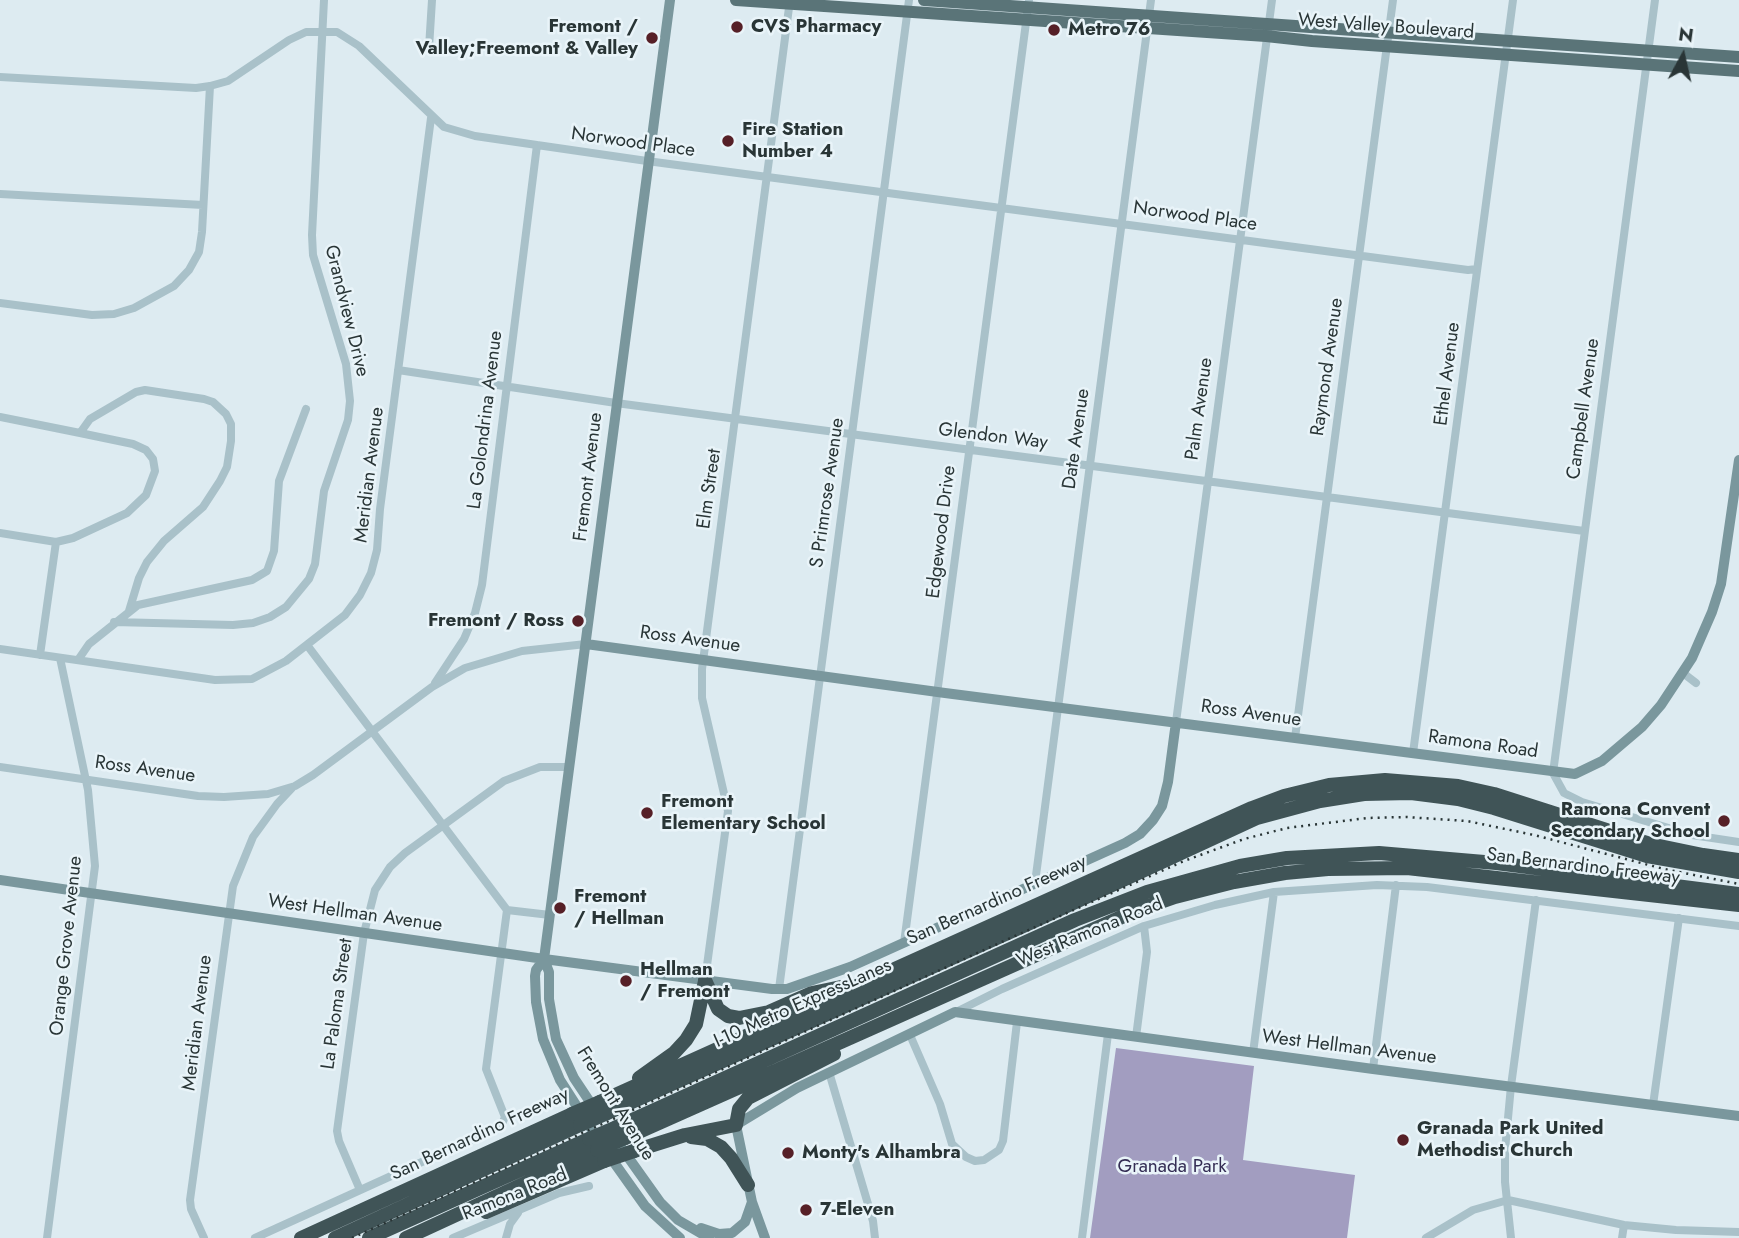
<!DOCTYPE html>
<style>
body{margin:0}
#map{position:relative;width:1739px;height:1238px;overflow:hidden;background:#ddebf1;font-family:Jost,sans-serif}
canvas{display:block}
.north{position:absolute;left:1648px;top:21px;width:70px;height:70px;-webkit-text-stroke:5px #e9f4f9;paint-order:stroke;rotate:8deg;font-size:19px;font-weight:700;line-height:28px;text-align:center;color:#293536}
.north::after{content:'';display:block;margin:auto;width:24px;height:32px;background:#293536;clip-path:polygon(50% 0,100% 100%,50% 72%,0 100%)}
</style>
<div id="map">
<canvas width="1739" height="1238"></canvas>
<div class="north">N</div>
</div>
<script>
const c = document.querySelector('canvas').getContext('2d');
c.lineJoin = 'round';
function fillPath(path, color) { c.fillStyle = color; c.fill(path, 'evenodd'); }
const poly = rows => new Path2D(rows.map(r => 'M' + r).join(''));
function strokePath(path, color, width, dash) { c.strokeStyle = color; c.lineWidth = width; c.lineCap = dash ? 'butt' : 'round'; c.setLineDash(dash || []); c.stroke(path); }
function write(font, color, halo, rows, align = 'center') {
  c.font = font + ' Jost,sans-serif'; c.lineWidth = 5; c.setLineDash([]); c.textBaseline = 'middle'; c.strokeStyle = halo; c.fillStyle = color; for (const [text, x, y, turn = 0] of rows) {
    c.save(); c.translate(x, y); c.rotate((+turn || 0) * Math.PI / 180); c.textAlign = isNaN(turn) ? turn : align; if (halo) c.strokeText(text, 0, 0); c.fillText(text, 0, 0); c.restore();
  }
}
const green = poly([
 [1116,1048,1254,1066,1243,1160,1355,1175,1347,1238,1090,1238]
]);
const street = poly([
 [1655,0,1553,773,1564,793,1582,802,1692,835,1739,842],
 [429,48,432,0],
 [0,77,196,88,210,86,228,81,289,40,306,32,337,32,359,46,444,127,475,136,647,161,1468,270,1477,269],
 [0,194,203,205],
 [0,303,92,315,114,314,134,308,174,286,189,270,199,252,202,232,210,86],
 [398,370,616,403,1584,531],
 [0,417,80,433,90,419,136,392,145,390,204,399,213,402,226,414,231,424,231,441,227,467,220,481,203,507,164,541,147,562,139,578,129,611],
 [0,533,56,542],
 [114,622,233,625,253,623,270,617,286,607,309,579,315,564,324,491,348,420,350,401,346,364,313,255,312,235,324,0],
 [307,645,507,910,550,915],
 [0,649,215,680,252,679,286,661,345,615,360,595,371,573,377,550,380,509,431,118],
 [40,655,56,542,73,538,127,513,146,495,155,471,153,459,146,450,133,444,80,433],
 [78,660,89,644,138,605,252,580,267,571,274,551,279,481,306,409],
 [1683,673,1696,683],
 [435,683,464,639,475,613,482,585,537,145],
 [1176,722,1272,0],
 [1295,738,1393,0],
 [1413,753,1513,0],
 [0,767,198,796,224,797,268,794,295,786,313,775,432,687,465,668,522,651,586,644],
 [1035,883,1151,0],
 [904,943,1029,0],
 [705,980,728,811,702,698,702,669,790,0],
 [779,989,909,0],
 [956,1012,1002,989,1144,926,1215,905,1274,892,1377,885,1427,887,1739,926],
 [910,1035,940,1104,952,1144,966,1157,975,1161,984,1160,999,1150,1003,1141,1017,1022],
 [1136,1037,1147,952,1144,926],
 [1253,1053,1274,892],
 [1373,1069,1396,885],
 [829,1072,873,1221,875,1238],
 [1653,1105,1679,918],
 [360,1190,339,1141,337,1131,364,933,375,890,390,867,405,853,504,781,540,767,569,767],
 [47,1238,95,866,88,790,60,658],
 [204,1238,191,1209,190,1200,233,886,253,837,277,804,292,788],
 [255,1238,501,1126,505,1117,486,1069,507,910],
 [453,1238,559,1193,589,1186],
 [506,1238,510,1224,518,1213],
 [1082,1238,1108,1034],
 [1426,1238,1473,1210,1508,1200,1624,1225,1676,1230,1739,1232],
 [1511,1238,1505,1182,1505,1150,1511,1086,1536,900],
 [1622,1238,1624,1225]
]);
const secondary = poly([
 [586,644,945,693,1575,774,1602,761,1642,727,1661,705,1692,658,1712,612,1721,584,1739,460],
 [0,880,544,959,772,989,787,989,850,967,1125,843,1140,834,1153,820,1162,806,1168,782,1176,722],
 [544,959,536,970,535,976,536,1002,543,1039,560,1080,599,1141],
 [596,1111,574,1078,556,1039,549,999,549,972,544,959,670,0],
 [613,1136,660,1202,678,1220,709,1238],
 [608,1154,645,1206,680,1238],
 [701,1228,719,1234,732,1233,745,1222,752,1202],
 [765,1238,752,1202,736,1125,797,1088,955,1012,1373,1069,1739,1116]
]);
const primary = poly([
 [736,0,1266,36,1312,41,1739,71],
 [924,0,1739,57]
]);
const highway = poly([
 [705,980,718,1009,728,1016,739,1018,769,1012,812,993,841,987],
 [639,1078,674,1053,686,1040,696,1024,705,981],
 [600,1102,1252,808,1284,796,1329,785,1385,780,1458,786,1494,794,1650,844,1703,855,1739,860],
 [607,1113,1032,922,1257,818,1320,801,1364,794,1411,793,1458,799,1494,808,1647,856,1739,872],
 [617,1127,1075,920,1147,892,1240,866,1287,858,1379,853,1496,863,1739,894],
 [691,1137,707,1139,721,1147,731,1158,748,1185],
 [625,1138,1135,911,1175,897,1234,882,1285,873,1328,869,1407,868,1739,905],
 [634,1151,685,1135,736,1125,739,1109,748,1098,834,1054],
 [486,1212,604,1161],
 [301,1238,572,1114],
 [335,1238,580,1125],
 [369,1238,589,1139],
 [406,1238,597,1150]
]);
const rail = poly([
 [352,1238,1006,940,1184,861,1244,839,1287,828,1367,818,1406,817,1467,821,1534,835,1664,869,1739,884]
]);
const highwayBridge = poly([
 [572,1114,600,1102],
 [580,1125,607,1113],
 [589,1139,617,1127],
 [597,1150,625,1138],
 [604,1161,634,1151]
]);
const markers = [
 [737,27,7,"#562027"],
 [1054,30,7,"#562027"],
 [652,38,7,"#562027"],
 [728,141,7,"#562027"],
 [578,621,7,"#562027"],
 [647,813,7,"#562027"],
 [1724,821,7,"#562027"],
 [560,908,7,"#562027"],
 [626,981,7,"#562027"],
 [1403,1140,7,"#562027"],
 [788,1153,7,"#562027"],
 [806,1210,7,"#562027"]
];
const poiNames = [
 ["Fremont /",638,27,"right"],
 ["Valley;Freemont & Valley",638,49,"right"],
 ["CVS Pharmacy",751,27],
 ["Metro 76",1068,30],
 ["Fire Station",742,130],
 ["Number 4",742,152],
 ["Fremont / Ross",564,621,"right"],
 ["Fremont",661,802],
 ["Elementary School",661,824],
 ["Ramona Convent",1710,810,"right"],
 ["Secondary School",1710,832,"right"],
 ["Fremont",574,897],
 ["/ Hellman",574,919],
 ["Hellman",640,970],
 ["/ Fremont",640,992],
 ["Granada Park United",1417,1129],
 ["Methodist Church",1417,1151],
 ["Monty's Alhambra",802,1153],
 ["7-Eleven",820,1210]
];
const streetNames = [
 ["West Valley Boulevard",1386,27,4],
 ["Norwood Place",633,143,8],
 ["Norwood Place",1195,217,8],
 ["Grandview Drive",346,311,76],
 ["Raymond Avenue",1328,367,-82],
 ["Ethel Avenue",1448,374,-83],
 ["Palm Avenue",1200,409,-82],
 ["Campbell Avenue",1584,409,-82],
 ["La Golondrina Avenue",486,420,-83],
 ["Glendon Way",993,437,7],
 ["Date Avenue",1077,439,-82],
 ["Meridian Avenue",370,475,-83],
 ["Fremont Avenue",589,477,-83],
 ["Elm Street",710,489,-82],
 ["S Primrose Avenue",828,493,-82],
 ["Edgewood Drive",942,532,-83],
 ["Ross Avenue",690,640,8],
 ["Ross Avenue",1251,714,8],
 ["Ramona Road",1483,745,8],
 ["Ross Avenue",145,770,8],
 ["San Bernardino Freeway",1583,867,7],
 ["San Bernardino Freeway",997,901,-24],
 ["West Hellman Avenue",355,914,8],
 ["West Ramona Road",1090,933,-22],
 ["Orange Grove Avenue",67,946,-84],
 ["La Paloma Street",338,1004,-82],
 ["I-10 Metro ExpressLanes",803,1004,-24],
 ["Meridian Avenue",198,1023,-83],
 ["West Hellman Avenue",1349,1048,7],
 ["Fremont Avenue",615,1104,58],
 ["San Bernardino Freeway",480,1135,-25],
 ["Ramona Road",515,1195,-22]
];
const parkNames = [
 ["Granada Park",1172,1167]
];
fillPath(green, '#a29dc0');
strokePath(street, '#a9c1c9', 8);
strokePath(secondary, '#7a979d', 10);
strokePath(primary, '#5a7478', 12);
strokePath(highway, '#405457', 14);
strokePath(rail, '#293536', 2.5, [2, 5]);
strokePath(highwayBridge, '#405457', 14);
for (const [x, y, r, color] of markers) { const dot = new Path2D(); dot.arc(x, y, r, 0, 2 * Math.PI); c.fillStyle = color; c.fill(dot); strokePath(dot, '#e9f4f9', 2.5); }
write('bold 19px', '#293536', '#e9f4f9', poiNames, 'left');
write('19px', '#293536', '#e9f4f9', streetNames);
write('19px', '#342d54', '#e9f4f9', parkNames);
</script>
